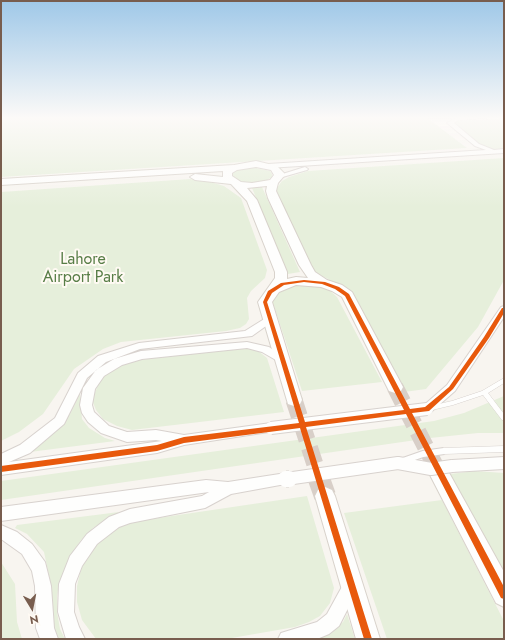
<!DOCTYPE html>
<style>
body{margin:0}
#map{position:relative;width:505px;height:640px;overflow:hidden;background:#f8f5f0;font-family:Jost,sans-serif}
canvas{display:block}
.frame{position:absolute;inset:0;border:2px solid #785d4e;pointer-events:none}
.north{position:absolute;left:12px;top:588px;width:40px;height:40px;-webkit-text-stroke:3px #fffaf3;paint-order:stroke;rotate:170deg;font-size:11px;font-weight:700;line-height:16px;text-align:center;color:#785d4e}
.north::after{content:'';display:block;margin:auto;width:14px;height:18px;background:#785d4e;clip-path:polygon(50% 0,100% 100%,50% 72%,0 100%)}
</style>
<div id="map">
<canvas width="505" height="640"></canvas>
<div class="frame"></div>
<div class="north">N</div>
</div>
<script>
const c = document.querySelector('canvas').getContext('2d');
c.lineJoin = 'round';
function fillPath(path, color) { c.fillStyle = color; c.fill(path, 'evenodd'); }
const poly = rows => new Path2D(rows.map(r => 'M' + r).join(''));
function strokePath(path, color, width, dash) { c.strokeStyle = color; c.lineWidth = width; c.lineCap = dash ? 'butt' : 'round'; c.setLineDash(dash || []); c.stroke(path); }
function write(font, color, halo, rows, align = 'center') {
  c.font = font + ' Jost,sans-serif'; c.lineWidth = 4; c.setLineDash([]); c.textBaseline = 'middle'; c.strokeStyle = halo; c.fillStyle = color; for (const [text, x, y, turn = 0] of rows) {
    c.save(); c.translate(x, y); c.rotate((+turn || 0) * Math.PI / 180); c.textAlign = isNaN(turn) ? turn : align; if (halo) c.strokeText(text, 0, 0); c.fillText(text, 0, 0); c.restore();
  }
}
const green = poly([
 [1,117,426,117,467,148,1,177],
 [504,118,504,149,492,149,481,146,452,123,457,121],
 [504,158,504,280,478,327,426,389,404,392,349,295,339,285,313,271,276,194,277,188,282,181,289,177,308,171],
 [252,167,270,171,272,174,272,177,264,182,252,183,239,182,232,177,231,174,237,169],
 [190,179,207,181,224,186,241,198,267,270,265,278,251,291,247,298,249,319,246,324,240,328,226,331,121,342,103,349,74,369,43,414,19,432,1,441,1,192],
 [262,187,300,272,288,274,252,188],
 [301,283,327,288,337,297,382,382,302,391,272,300,276,292],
 [245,348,257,350,267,358,284,412,132,430,117,426,103,419,96,410,92,400,98,385,107,373,126,363,138,360],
 [80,394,82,419,89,428,105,438,115,441,30,452,60,427,70,414],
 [504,396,504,433,478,433,430,438,1,500,1,481,434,421,464,413],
 [475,471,504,473,504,573,450,474],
 [307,496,334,588,330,603,320,616,309,622,295,627,226,639,96,639,82,620,77,602,77,586,81,569,89,554,100,540,119,527,131,522],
 [442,500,504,621,504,639,387,639,344,513],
 [119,512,93,528,81,540,71,555,59,584,57,596,57,612,60,629,65,639,57,639,52,621,51,585,44,552,27,534,15,528,17,525],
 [1,562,15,584,17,622,22,639,1,639],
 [347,614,355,639,319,639,343,622]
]);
const secondaryTunnelFar1 = poly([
 [395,387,440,475],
 [294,400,320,480]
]);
const secondaryTunnel = poly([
 [319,479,325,496]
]);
const lane = poly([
 [504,378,504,383,488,393,504,414,504,420,502,420,483,395,453,405,432,410,430,410,429,408,430,406,452,401,482,391,504,378],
 [504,446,504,452,444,454,442,453,441,451,442,449,444,448,504,446]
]);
const street = poly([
 [457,117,495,117,458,120,454,123,479,144,494,150,504,149,504,153,268,168,265,166,268,164,486,150,475,146,447,123,457,117],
 [305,167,308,169,307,170,279,178,276,176,305,167],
 [504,306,504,317,455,391,431,412,427,414,423,412,421,409,423,406,447,385,501,307,504,306],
 [269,316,273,317,274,319,273,321,252,336,140,349,106,362,87,378,64,424,30,453,9,462,162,441,156,440,127,442,101,433,88,422,82,413,80,405,83,388,96,370,114,359,141,351,247,342,269,347,286,359,285,362,281,363,262,352,247,348,142,359,122,365,104,376,95,389,92,405,94,412,109,426,127,432,156,430,184,435,271,423,275,425,277,428,275,431,184,445,157,453,1,475,1,454,20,445,55,418,78,373,98,356,139,343,245,331,269,316],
 [504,457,504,469,452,472,447,470,445,466,447,462,452,460,504,457],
 [286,473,291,475,293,479,291,483,231,494,205,508,130,523,119,527,97,544,82,566,75,584,74,612,79,627,85,639,66,639,58,612,59,584,70,556,87,534,109,517,130,509,202,496,209,492,1,521,1,507,206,480,228,482,286,473],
 [1,525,17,532,32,544,45,562,51,586,54,628,58,639,40,639,36,628,35,586,32,571,22,554,1,539,1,525],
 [350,581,356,583,358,589,339,626,329,634,317,639,278,639,281,633,317,622,327,614,344,583,350,581]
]);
const secondary = poly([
 [256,161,277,166,284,173,284,176,278,183,276,191,311,265,315,272,327,280,342,285,352,292,403,387,401,391,395,393,389,391,342,297,332,291,321,287,296,285,279,292,272,302,302,400,300,404,294,406,288,404,258,302,275,278,275,272,247,201,231,184,195,180,190,177,195,174,223,177,223,171,1,185,1,179,234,165,256,161],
 [256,167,271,170,274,175,270,180,252,183,241,182,232,176,232,173,237,170,256,167],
 [267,186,266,191,268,198,299,265,308,278,296,277,287,279,287,272,257,200,247,188,267,186],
 [440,467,447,469,504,572,504,607,496,603,430,475,433,469,440,467],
 [325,487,332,490,335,496,380,639,356,639,315,496,318,490,325,487]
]);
const laneBridge = poly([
 [403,461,423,454,444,451]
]);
const streetBridgeFar1 = poly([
 [271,428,427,409],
 [286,479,398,463,431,469,452,466]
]);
const streetBridge = poly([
 [286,479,289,479]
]);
const cycleway = poly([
 [304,280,325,282,339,287,349,294,410,409,425,407,449,387,484,337,502,308,504,308,504,313,489,338,453,389,429,411,412,413,504,587,504,599,501,598,406,414,306,427,372,639,364,639,300,428,184,443,157,451,1,472,1,466,157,445,184,437,299,423,263,302,268,291,281,283,304,280],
 [304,282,322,284,335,289,345,296,404,410,305,422,267,302,272,293,284,285,304,282]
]);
const parkNames = [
 ["Lahore",83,260],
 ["Airport Park",83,278]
];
fillPath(green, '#e6efdb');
strokePath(secondaryTunnelFar1, '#d8cfc8', 17, [17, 8]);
strokePath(secondaryTunnel, '#d8cfc8', 22, [22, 11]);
strokePath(lane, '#d8d2ce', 1);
strokePath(street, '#d8d2ce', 2);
strokePath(secondary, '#d8d2cb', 2);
fillPath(lane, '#fefefd');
fillPath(street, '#fefefd');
fillPath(secondary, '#fefefd');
strokePath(laneBridge, '#d8d2ce', 8, []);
strokePath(streetBridgeFar1, '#d8d2ce', 14, []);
strokePath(streetBridge, '#d8d2ce', 17, []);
strokePath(laneBridge, '#fefefd', 6);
strokePath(streetBridgeFar1, '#fefefd', 12);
strokePath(streetBridge, '#fefefd', 16);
fillPath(cycleway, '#e8590c');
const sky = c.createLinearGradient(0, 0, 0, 207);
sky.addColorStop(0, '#9fc8e8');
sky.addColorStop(0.57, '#fcfaf8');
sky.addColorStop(1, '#fcfaf800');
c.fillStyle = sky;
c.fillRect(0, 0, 505, 207);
write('16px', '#577d46', '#fffaf3', parkNames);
</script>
